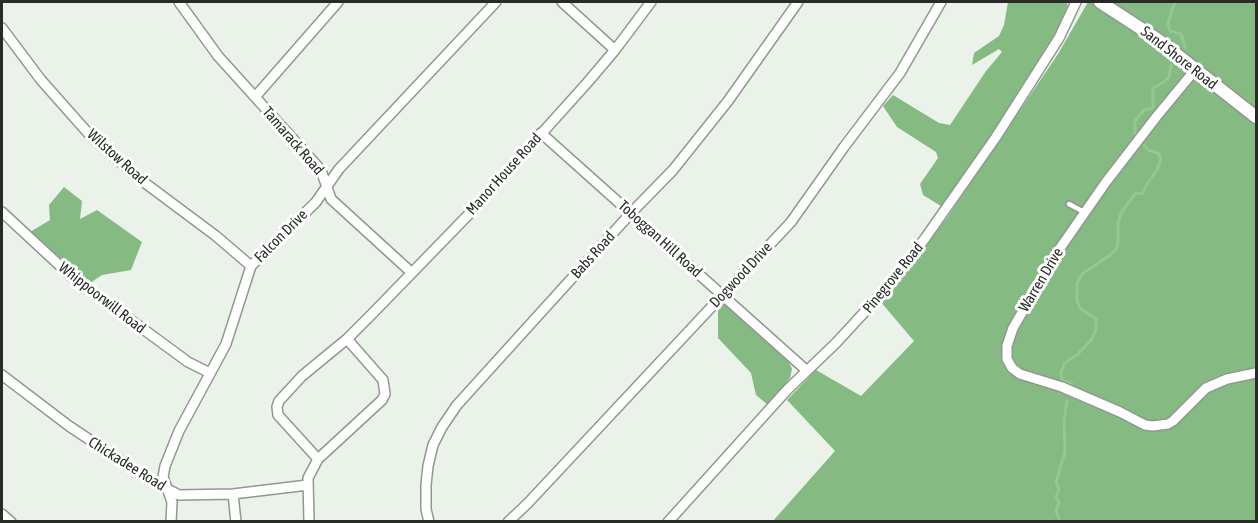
<!DOCTYPE html>
<style>
body{margin:0}
#map{position:relative;width:1258px;height:523px;overflow:hidden;background:#eaf2e9;font-family:"Asap Condensed",sans-serif}
canvas{display:block}
.frame{position:absolute;inset:0;border:3px solid #282b28;pointer-events:none}
</style>
<div id="map">
<canvas width="1258" height="523"></canvas>
<div class="frame"></div>
</div>
<script>
const c = document.querySelector('canvas').getContext('2d');
c.lineJoin = 'round';
function fillPath(path, color) { c.fillStyle = color; c.fill(path, 'evenodd'); }
const poly = rows => new Path2D(rows.map(r => 'M' + r).join(''));
function strokePath(path, color, width, dash) { c.strokeStyle = color; c.lineWidth = width; c.lineCap = dash ? 'butt' : 'round'; c.setLineDash(dash || []); c.stroke(path); }
function write(font, color, halo, rows, align = 'center') {
  c.font = font + ' "Asap Condensed",sans-serif'; c.lineWidth = 6; c.setLineDash([]); c.textBaseline = 'middle'; c.strokeStyle = halo; c.fillStyle = color; for (const [text, x, y, turn = 0] of rows) {
    c.save(); c.translate(x, y); c.rotate((+turn || 0) * Math.PI / 180); c.textAlign = isNaN(turn) ? turn : align; if (halo) c.strokeText(text, 0, 0); c.fillText(text, 0, 0); c.restore();
  }
}
const forest = poly([
 [1008,2,1067,2,1068,7,1065,16,1054,38,988,142,941,206,923,195,920,184,938,158,936,152,897,127,883,106,893,95,939,123,950,125,986,71,1002,52,999,49,972,65,974,53,999,36,1004,25],
 [1088,2,1256,2,1256,521,772,522,835,451,787,400,816,370,861,396,914,341,880,301,947,218,1058,54],
 [64,187,82,201,80,219,97,210,142,242,131,270,102,275,90,283,30,232,50,220,49,205],
 [721,303,726,304,789,362,792,369,790,378,768,405,756,395,751,373,718,338,718,305]
]);
const stream = poly([
 [1175,2,1168,23,1170,31,1181,34,1185,47],
 [1135,134,1135,121,1144,110,1153,108,1153,88,1164,82,1169,77,1171,65],
 [1072,384,1062,381,1061,372,1065,363,1078,354,1092,339,1096,329,1096,319,1080,308,1077,301,1077,283,1082,274,1110,255,1116,249,1118,242,1118,223,1121,213,1135,194,1143,193,1147,184,1157,170,1161,159,1158,153,1148,150,1144,145],
 [1060,522,1056,511,1059,502,1056,497,1059,489,1056,482,1065,452,1064,421,1067,401]
]);
const lane = poly([
 [1069,204,1084,212]
]);
const street = poly([
 [179,2,218,56,321,170,331,199,412,273],
 [562,2,615,50],
 [2,28,41,80,88,133,137,177,216,236,251,266],
 [1195,70,1157,116,1106,182,1056,254,1013,328,1007,346,1007,359,1012,368,1020,374,1062,387,1120,412,1145,425,1153,426,1168,424,1173,421,1206,388,1227,379,1256,373],
 [255,97,338,2],
 [541,133,806,370],
 [2,212,71,276,188,362,210,373],
 [2,375,69,426,150,480,179,495,233,494,308,485],
 [318,459,278,415,277,407,279,401,302,376,347,339,373,313,471,212,587,83,615,50,651,2],
 [233,494,236,522],
 [2,514,11,522],
 [171,522,172,502,163,477,165,466,179,431,226,344,251,266,316,202,339,169,496,2],
 [309,522,308,478,318,459,382,400,385,394,383,380,347,339],
 [429,522,426,509,426,485,428,466,433,445,442,427,457,405,631,213,673,170,728,101,798,2],
 [508,522,528,503,791,222,844,147,900,73,941,2],
 [668,522,787,390,836,343,893,281,926,237,996,137,1059,38,1076,2]
]);
const secondary = poly([
 [1100,2,1157,39,1256,117]
]);
const streetNames = [
 ["Sand Shore Road",1179,58,38],
 ["Tamarack Road",293,141,49],
 ["Wilstow Road",117,157,42],
 ["Manor House Road",504,174,-48],
 ["Falcon Drive",281,236,-45],
 ["Toboggan Hill Road",660,239,42],
 ["Babs Road",593,255,-48],
 ["Dogwood Drive",741,275,-47],
 ["Pinegrove Road",893,278,-51],
 ["Warren Drive",1041,280,-59],
 ["Whippoorwill Road",102,298,38],
 ["Chickadee Road",127,464,32]
];
fillPath(forest, '#85ba83');
strokePath(stream, '#93c891', 3);
strokePath(lane, '#919890', 8);
strokePath(street, '#919890', 12);
strokePath(secondary, '#919890', 15);
strokePath(lane, '#fff', 4.5);
strokePath(street, '#fff', 9);
strokePath(secondary, '#fff', 12);
write('15px', '#282b28', '#fff', streetNames);
</script>
